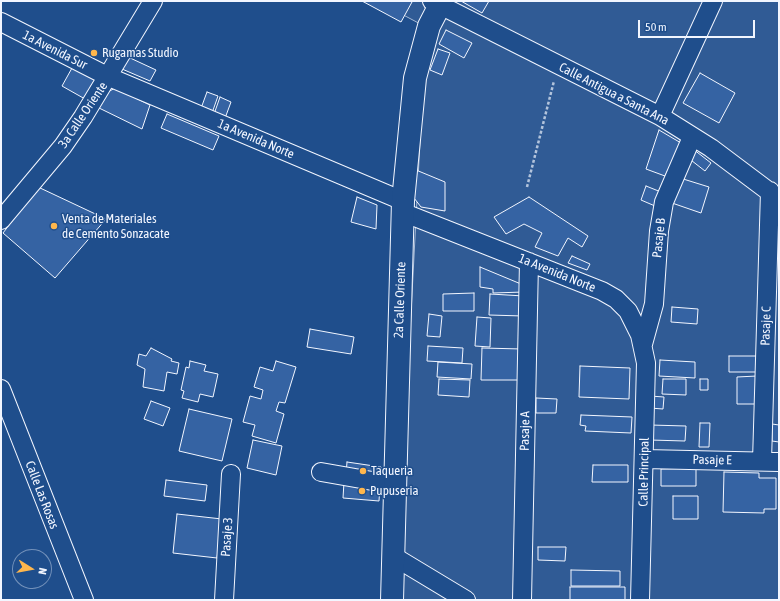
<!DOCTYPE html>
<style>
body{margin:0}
#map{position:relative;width:780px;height:601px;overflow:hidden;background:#1f4e8c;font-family:"Asap Condensed",sans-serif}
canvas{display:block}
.frame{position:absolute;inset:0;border:2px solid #f2f6ff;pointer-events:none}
.north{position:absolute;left:12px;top:549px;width:40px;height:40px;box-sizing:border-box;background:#1f4e8c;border:1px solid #7391ba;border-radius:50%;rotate:101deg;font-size:11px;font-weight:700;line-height:16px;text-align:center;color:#f2f6ff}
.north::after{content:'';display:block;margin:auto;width:14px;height:18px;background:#ffb74d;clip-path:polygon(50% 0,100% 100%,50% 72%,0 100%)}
.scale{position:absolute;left:638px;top:20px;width:117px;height:18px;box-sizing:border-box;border:2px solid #f2f6ff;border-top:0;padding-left:5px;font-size:12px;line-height:14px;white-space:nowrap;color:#f2f6ff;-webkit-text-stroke:3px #1f4e8c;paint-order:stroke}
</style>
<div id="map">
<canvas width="780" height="601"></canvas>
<div class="frame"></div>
<div class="north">N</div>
<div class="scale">50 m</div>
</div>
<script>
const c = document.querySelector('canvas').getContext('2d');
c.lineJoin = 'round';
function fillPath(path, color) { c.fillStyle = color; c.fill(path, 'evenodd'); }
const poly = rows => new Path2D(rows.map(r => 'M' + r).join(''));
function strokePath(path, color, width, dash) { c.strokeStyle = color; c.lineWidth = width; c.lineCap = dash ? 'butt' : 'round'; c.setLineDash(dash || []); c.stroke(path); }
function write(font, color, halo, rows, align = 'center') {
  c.font = font + ' "Asap Condensed",sans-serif'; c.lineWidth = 3; c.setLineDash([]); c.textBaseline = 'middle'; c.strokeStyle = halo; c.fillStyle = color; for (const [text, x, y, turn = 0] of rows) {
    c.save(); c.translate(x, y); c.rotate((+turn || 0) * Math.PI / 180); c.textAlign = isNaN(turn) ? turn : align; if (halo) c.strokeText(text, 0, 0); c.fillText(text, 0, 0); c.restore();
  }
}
const built = poly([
 [377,1,779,1,779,600,396,600,426,27,377,1]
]);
const building = poly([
 [362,1,409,1,412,2,401,22,362,1],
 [461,1,489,1,482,13,461,1],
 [446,30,472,43,464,58,439,44,446,30],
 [438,49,450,53,442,75,430,70,438,49],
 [128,57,156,70,150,81,122,69,128,57],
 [72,68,95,80,85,99,62,86,72,68],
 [700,73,735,93,719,123,683,103,700,73],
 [115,88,150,105,142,129,97,107,108,92,115,88],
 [207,92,218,96,211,116,200,111,207,92],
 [220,97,231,102,224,121,213,117,220,97],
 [167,114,219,136,213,150,161,128,167,114],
 [659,130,681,143,665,176,646,169,659,130],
 [693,149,711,163,705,171,687,157,693,149],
 [416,170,445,182,445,211,421,207,414,198,416,170],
 [680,178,709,187,701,213,672,203,680,178],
 [646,186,661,192,655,206,641,200,646,186],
 [38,187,106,219,55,278,3,233,38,187],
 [357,197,377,205,376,229,351,222,357,197],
 [529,197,588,236,582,247,568,238,558,256,535,247,542,233,524,224,506,234,494,217,529,197],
 [572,256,590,264,587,270,568,263,572,256],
 [480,267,521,284,524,292,493,293,493,289,480,287,480,267],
 [474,293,474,311,443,311,443,294,474,293],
 [490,294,524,296,523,316,489,315,490,294],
 [672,307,698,309,697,324,671,322,672,307],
 [429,314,442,316,440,337,427,336,429,314],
 [477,317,491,318,490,347,475,346,477,317],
 [310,329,354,337,351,354,307,347,310,329],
 [428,346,463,348,462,363,427,361,428,346],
 [151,348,172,359,171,361,179,363,177,374,167,372,164,391,143,387,145,369,137,365,139,354,146,356,151,348],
 [482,348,522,349,521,380,481,380,482,348],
 [729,356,757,356,757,372,729,372,729,356],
 [660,360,695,362,695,378,659,376,660,360],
 [190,361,206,365,204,371,218,374,213,397,200,394,198,402,182,398,184,391,181,390,186,367,189,368,190,361],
 [276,361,296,367,285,403,279,402,276,411,284,414,276,443,252,436,255,425,243,422,250,396,261,399,263,390,254,387,260,367,273,371,276,361],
 [438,362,472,364,471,379,437,377,438,362],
 [580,366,630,368,629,399,579,397,580,366],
 [757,376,757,404,737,404,737,377,757,376],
 [439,379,470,380,469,397,438,395,439,379],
 [663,379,686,379,686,395,662,394,663,379],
 [700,379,708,379,708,390,700,390,700,379],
 [650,396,664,397,663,409,650,408,650,396],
 [536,398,557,399,556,413,536,413,536,398],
 [151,401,170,408,163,426,144,419,151,401],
 [189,409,232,419,222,461,179,451,189,409],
 [581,415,632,417,631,433,585,431,586,426,580,425,581,415],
 [700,423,710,423,709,447,699,447,700,423],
 [772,424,779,425,779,442,772,441,772,424],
 [650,425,686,426,685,441,650,440,650,425],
 [253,440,282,446,276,475,247,468,253,440],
 [347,462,381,467,379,480,346,475,347,462],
 [593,465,628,465,628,482,592,482,593,465],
 [696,468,696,486,661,486,661,469,696,468],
 [724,472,759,473,759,478,776,478,776,509,764,509,764,513,723,512,724,472],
 [166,480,207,485,205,501,164,496,166,480],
 [344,482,380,485,379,501,343,498,344,482],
 [673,496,698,496,698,519,673,519,673,496],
 [177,514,222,519,217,558,173,553,177,514],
 [538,547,566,547,565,561,538,560,538,547],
 [571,570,620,571,620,586,571,586,571,570],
 [570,587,625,587,625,600,570,600,570,587]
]);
const path = poly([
 [527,187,554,81]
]);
const minor = poly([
 [432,1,660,116,711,148,779,199],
 [1,22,109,77,403,201],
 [660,116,713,1],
 [402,212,602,291,616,299,628,311,640,335,646,363,640,600],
 [1,220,63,146,83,117,153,1],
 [643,344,654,304,659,231,664,202,692,137],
 [1,389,84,600],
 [645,459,779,462],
 [762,461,770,191],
 [321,472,395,485],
 [393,556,466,600],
 [224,600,231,474],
 [522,600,529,262]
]);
const major = poly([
 [392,600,403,201,415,78,429,26,442,1]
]);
const markers = [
 [94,53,4,"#ffb74d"],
 [54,226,4,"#ffb74d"],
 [363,471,4,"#ffb74d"],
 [362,491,4,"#ffb74d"]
];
const streetNames = [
 ["1a Avenida Sur",55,50,27],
 ["Calle Antigua a Santa Ana",614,94,27],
 ["3a Calle Oriente",83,115,-56],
 ["1a Avenida Norte",256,139,23],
 ["Pasaje B",659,238,-84],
 ["1a Avenida Norte",557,273,22],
 ["2a Calle Oriente",400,300,-88],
 ["Pasaje C",766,326,-88],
 ["Pasaje A",525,431,-89],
 ["Pasaje E",712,460,1],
 ["Calle Principal",644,472,-89],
 ["Calle Las Rosas",42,495,69],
 ["Pasaje 3",227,537,-86]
];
const poiNames = [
 ["Rugamas Studio",102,53],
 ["Venta de Materiales",62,219],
 ["de Cemento Sonzacate",62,234],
 ["Taqueria",371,471],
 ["Pupuseria",370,491]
];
fillPath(built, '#305b95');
strokePath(built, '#a8bbd7', 1);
fillPath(building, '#3563a3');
strokePath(building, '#f2f6ff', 1);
strokePath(minor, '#f2f6ff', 20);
strokePath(major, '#f2f6ff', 24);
strokePath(path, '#b3c4dc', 2.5, [3, 2]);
strokePath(minor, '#1f4e8c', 18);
strokePath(major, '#1f4e8c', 22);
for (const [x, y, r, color] of markers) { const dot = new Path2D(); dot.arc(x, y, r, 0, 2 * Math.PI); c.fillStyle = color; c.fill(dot); strokePath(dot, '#1f4e8c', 1.5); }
write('13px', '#f2f6ff', '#1f4e8c', streetNames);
write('13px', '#f2f6ff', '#1f4e8c', poiNames, 'left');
</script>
